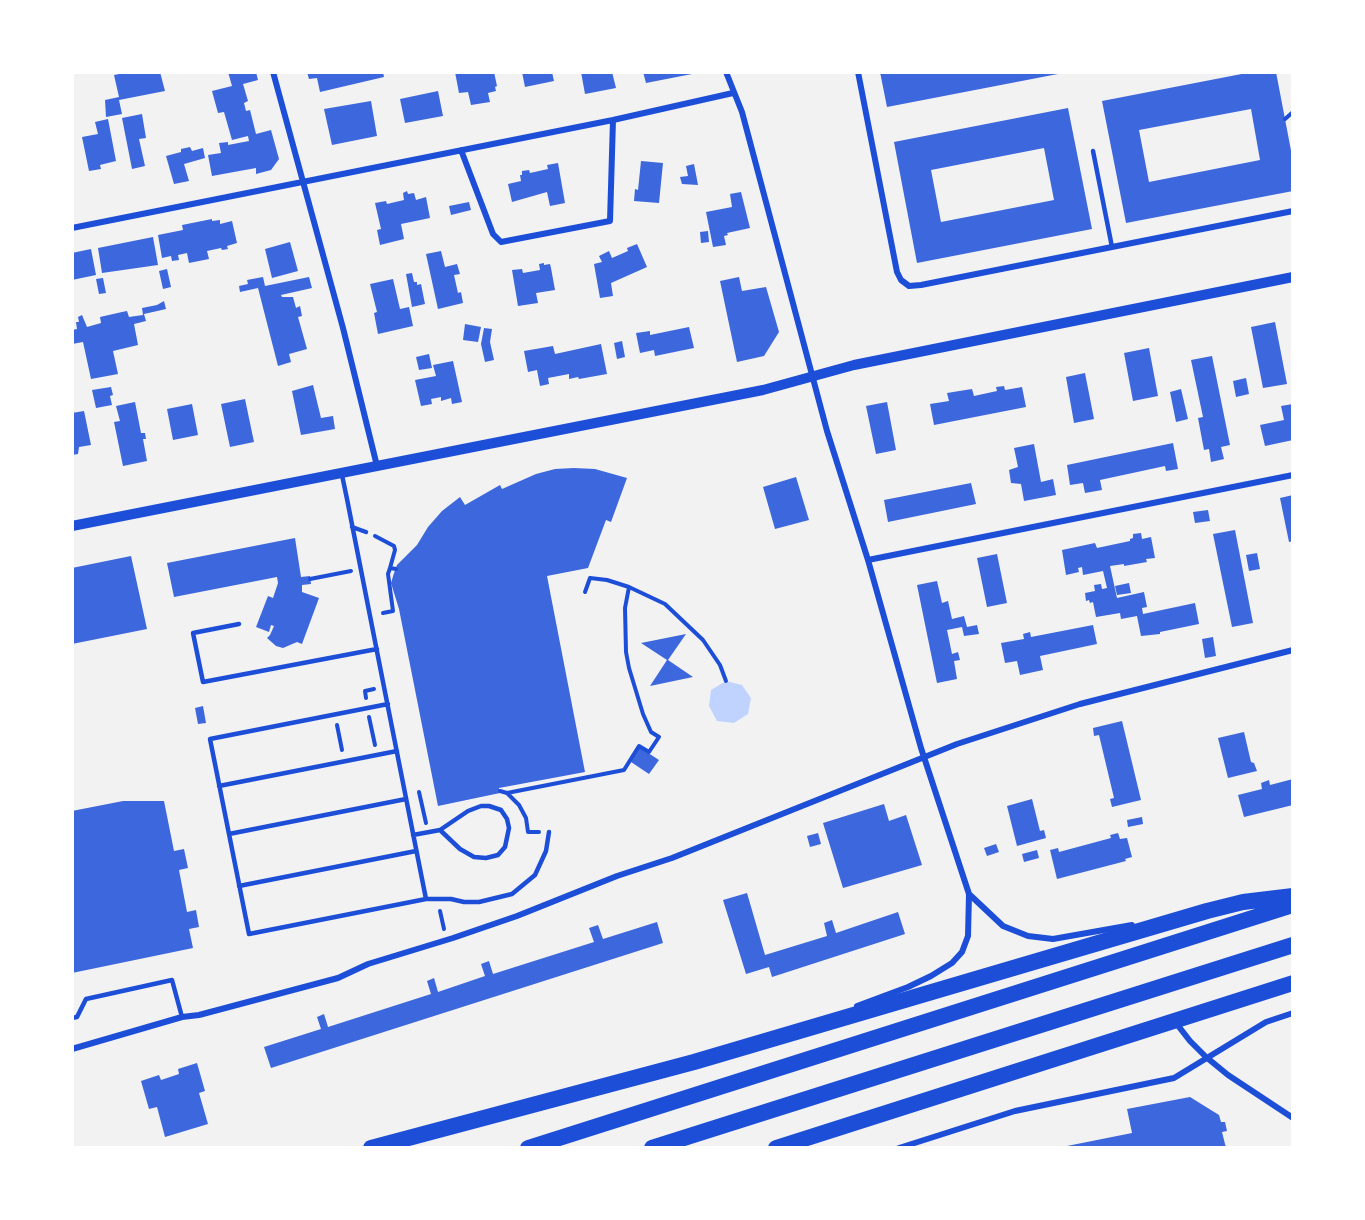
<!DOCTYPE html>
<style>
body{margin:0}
#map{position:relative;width:1365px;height:1220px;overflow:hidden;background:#f2f2f2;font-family:"Fira Sans Condensed",sans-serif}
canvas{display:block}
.frame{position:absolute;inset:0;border:74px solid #fff;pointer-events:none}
</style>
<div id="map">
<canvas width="1365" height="1220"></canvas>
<div class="frame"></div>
</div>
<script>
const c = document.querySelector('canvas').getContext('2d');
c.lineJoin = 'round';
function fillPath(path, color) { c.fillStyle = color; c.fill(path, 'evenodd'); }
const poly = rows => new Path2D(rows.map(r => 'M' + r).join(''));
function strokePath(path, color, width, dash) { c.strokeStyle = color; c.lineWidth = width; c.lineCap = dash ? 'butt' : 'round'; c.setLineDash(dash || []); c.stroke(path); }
const water = poly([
 [726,681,742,685,751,698,748,714,734,723,717,721,709,706,711,690]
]);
const building = poly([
 [130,72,160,72,165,91,119,100,122,114,106,117,105,100,119,97,114,75],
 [228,72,256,72,258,80,243,84,248,101,244,103,246,111,250,110,256,134,271,130,279,159,271,170,256,174,256,168,212,176,208,155,221,153,219,143,228,142,228,145,249,141,248,136,232,140,224,112,218,113,212,91,232,86],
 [307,72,383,72,384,77,320,92,317,78,309,79],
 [455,72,494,72,497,86,495,87,496,91,488,93,490,102,471,105,468,92,459,93],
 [522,72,552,72,554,81,525,87],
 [581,72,612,72,616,88,585,94],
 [643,72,693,72,692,74,646,83],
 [880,72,1063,72,1063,73,887,107],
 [1252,72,1276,72,1293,161,1293,191,1126,223,1102,101],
 [1251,109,1260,160,1149,182,1139,130],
 [438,91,443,116,405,123,400,99],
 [371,101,377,136,332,145,324,109],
 [1068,108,1092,229,917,263,894,142],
 [1044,148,1054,200,941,222,931,170],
 [142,114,146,138,139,139,145,166,132,169,122,118],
 [108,119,116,161,100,165,101,169,89,171,82,137,98,134,95,122],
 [190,147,192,151,203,148,205,158,184,164,189,181,174,184,166,156,181,152,181,149],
 [641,161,663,163,659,203,634,201,635,189,638,190],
 [558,163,565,203,550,206,547,192,512,202,508,184,521,181,520,175,522,175,522,171,529,170,530,173,548,169,547,165],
 [694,164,698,185,682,184,680,177,688,176,686,166],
 [407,191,408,194,414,193,416,200,426,197,430,218,401,224,404,239,380,245,377,230,381,229,375,203,386,201,387,204,404,200,403,193],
 [741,192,750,228,727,233,728,235,724,236,726,245,713,247,706,212,732,207,730,194],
 [469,202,471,210,451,215,449,206],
 [212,219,212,221,220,220,220,224,232,221,237,243,227,246,228,249,222,250,221,248,207,251,209,259,189,263,187,253,178,255,179,260,172,261,171,256,162,258,158,235,183,230,182,225],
 [708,231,709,242,701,243,700,232],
 [153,237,158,265,102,273,98,248],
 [290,242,298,271,272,278,265,249],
 [637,244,647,267,611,283,613,296,600,298,594,264,602,262,599,256,609,251,612,258,628,251,627,248],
 [91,249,96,275,72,280,72,253],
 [441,251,445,267,457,264,460,274,454,275,458,293,461,292,463,303,438,309,426,254],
 [544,263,544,265,550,264,551,268,555,290,536,293,538,303,518,306,512,270,522,269,523,273,540,270,539,264],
 [167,269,171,287,163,289,159,271],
 [412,273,414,282,417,282,417,285,421,284,425,304,412,307,406,274],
 [263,277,265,286,309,277,312,288,281,295,282,297,293,297,296,308,300,306,302,316,298,317,307,349,289,354,291,362,278,366,258,288,240,292,239,286,248,284,247,280],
 [739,277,742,291,766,287,779,332,764,356,737,362,720,281],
 [103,278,106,293,99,294,96,279],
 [393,279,400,309,409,307,413,326,378,334,374,313,377,312,370,284],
 [164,301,166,309,144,314,146,321,134,324,138,345,113,351,118,374,91,379,83,342,72,344,72,330,77,329,76,322,79,322,78,317,82,315,87,327,101,323,100,317,122,312,127,311,129,317,143,315,142,308,157,305],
 [1275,322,1287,384,1263,388,1251,327],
 [465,324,481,327,478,342,463,340],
 [689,327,694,348,655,356,654,350,640,353,636,333,650,331,650,335],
 [484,328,492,329,490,342,494,360,485,362,481,344],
 [622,341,625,357,617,359,614,343],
 [601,344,607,374,579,379,578,377,569,379,569,374,548,378,549,384,540,386,537,370,528,372,524,351,553,346,555,354],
 [1149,348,1158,396,1133,401,1124,353],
 [429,354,432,368,419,370,416,357],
 [1212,356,1230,445,1221,447,1224,459,1211,462,1209,449,1204,450,1198,418,1203,417,1191,360],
 [453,361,462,402,452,404,451,398,441,401,441,397,431,399,432,404,421,406,415,380,436,376,433,365],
 [1085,373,1094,419,1074,423,1066,377],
 [1246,378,1249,394,1236,397,1233,381],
 [313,385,321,418,333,416,335,429,301,435,292,391],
 [1004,386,1005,390,1022,387,1026,407,934,425,930,404,949,401,947,393,972,389,974,396,997,391,996,387],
 [111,387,113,395,110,396,112,405,96,408,92,390],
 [1181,389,1188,419,1176,422,1170,392],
 [245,399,254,442,230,447,221,404],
 [135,402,141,433,145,433,146,439,143,439,147,461,123,466,114,422,120,421,116,406],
 [887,402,896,450,876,454,866,406],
 [192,404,198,435,173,440,167,409],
 [1293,404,1293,440,1265,446,1260,425,1284,420,1281,406],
 [84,411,91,445,79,447,78,454,72,455,72,413],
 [1173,443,1178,469,1166,471,1165,466,1100,480,1102,490,1085,493,1083,483,1070,485,1067,465],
 [1034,444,1041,482,1053,479,1056,495,1024,501,1021,484,1011,483,1009,470,1018,467,1014,448],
 [574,468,595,469,627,478,611,522,606,520,588,568,547,576,585,772,499,788,500,793,438,806,399,609,391,583,394,573,397,565,417,545,428,527,442,511,460,497,465,505,500,485,502,489,536,474,555,469],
 [796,477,809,520,775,529,763,487],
 [971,483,976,504,888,522,884,500],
 [1293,495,1293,541,1289,542,1280,498],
 [1208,510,1210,521,1195,523,1193,512],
 [1235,530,1253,623,1232,627,1213,534],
 [1141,533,1142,539,1151,537,1155,558,1146,559,1147,562,1124,566,1124,564,1110,566,1117,598,1144,592,1147,607,1142,608,1143,614,1195,603,1199,624,1160,632,1160,634,1141,636,1137,616,1121,619,1120,613,1096,617,1093,602,1090,603,1089,600,1086,601,1085,593,1095,591,1094,585,1101,584,1102,589,1107,588,1103,571,1083,575,1082,567,1078,568,1079,572,1066,575,1062,550,1095,543,1097,548,1130,541,1130,539,1133,538,1133,534],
 [295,538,301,577,310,576,311,584,302,585,302,592,319,598,302,644,297,642,283,648,276,646,267,638,270,635,274,626,271,625,269,632,256,627,268,596,273,598,278,583,277,577,174,597,167,563],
 [1257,553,1260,569,1249,571,1246,555],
 [997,554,1007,603,987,607,977,558],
 [131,556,147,629,72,644,72,568],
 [937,581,942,603,948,601,952,619,964,616,967,627,977,625,979,634,964,636,962,627,947,630,952,654,958,652,960,660,954,661,957,679,937,683,917,585],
 [1129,583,1131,593,1117,595,1115,586],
 [1093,625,1097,644,1040,656,1043,670,1020,675,1017,661,1005,663,1001,643,1024,639,1023,634,1030,632,1031,637],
 [686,634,668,660,693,677,650,686,667,660,641,643],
 [1213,637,1216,656,1205,658,1202,639],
 [203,706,206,723,198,724,195,708],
 [1122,721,1141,800,1112,807,1110,799,1114,798,1099,735,1094,736,1093,728],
 [1244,732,1251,762,1254,763,1257,771,1228,778,1218,738],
 [639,747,659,760,649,774,631,762],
 [1293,779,1293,805,1244,817,1238,795,1262,789,1261,783,1269,780,1270,785],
 [1032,799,1040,831,1044,830,1046,838,1017,846,1007,806],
 [123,801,164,801,174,851,184,849,188,868,179,870,187,912,196,910,199,927,189,929,193,948,72,973,72,811],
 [884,804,889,821,906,815,922,865,843,888,823,823],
 [1142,817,1143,824,1128,827,1127,820],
 [818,833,821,844,810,847,807,836],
 [1118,833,1120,839,1127,838,1132,857,1125,859,1126,861,1057,879,1050,850,1058,848,1059,852,1111,838,1110,835],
 [996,844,999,852,987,856,984,848],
 [1037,850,1039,858,1024,862,1022,854],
 [747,893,765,955,827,936,824,923,832,920,836,933,898,912,905,934,772,977,769,967,746,974,723,900],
 [657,922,663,943,271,1068,264,1047,321,1029,317,1017,324,1014,328,1027,431,994,427,981,434,978,438,992,485,976,481,964,489,961,493,974,594,942,589,928,598,925,603,939],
 [197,1063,205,1091,199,1093,208,1124,165,1137,157,1107,149,1109,141,1081,159,1075,161,1080,179,1074,178,1069],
 [1190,1097,1219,1115,1221,1122,1225,1122,1227,1131,1222,1132,1226,1148,1057,1148,1132,1133,1127,1109]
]);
const path = poly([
 [1285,119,1293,112],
 [375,536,394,546,395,550,390,568],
 [310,579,351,571],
 [585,592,590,578,607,580,629,587,665,604,703,640,720,665,726,681],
 [383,613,393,611,388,574,390,568,396,569],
 [366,698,365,691,374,689],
 [369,717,375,745],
 [337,725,342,750],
 [500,791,507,793,519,805,526,818,528,832,539,832],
 [419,792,426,823],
 [507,793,624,770,639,746,649,752,659,737,651,732,643,714,629,668,626,652,625,608,629,587],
 [440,911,444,929]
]);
const service = poly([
 [1093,151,1112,247],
 [342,475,347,499,384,687,426,899,249,934,210,739,388,704],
 [352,527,366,532],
 [239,624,193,633,203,682,377,649],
 [219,786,397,751],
 [229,834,406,799],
 [413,835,440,830,468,811,481,806,489,806,501,810,507,819,509,828,505,847,498,855,486,858,474,857,460,849,440,830],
 [239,886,416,851],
 [426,899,451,899,464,902,479,902,512,894,535,875,546,851,549,832],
 [72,1018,77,1017,86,999,172,980,182,1017]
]);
const minor = poly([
 [273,72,343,328,377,466],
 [726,72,742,112,827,431,868,560,921,748,969,894,968,936,962,952,952,963,931,976,908,987,857,1006],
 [858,72,897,272,901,280,909,286,921,285,1293,211],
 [461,150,493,234,501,242,610,221,613,120],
 [72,228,613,120,733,93],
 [868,560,1293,475],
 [969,894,1003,926,1028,936,1053,939,1132,925],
 [1176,1023,1190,1041,1206,1057,1228,1075,1293,1118],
 [72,1049,182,1017,199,1015,338,978,368,964,453,938,517,916,617,876,672,858,957,744,1080,704,1293,650],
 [899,1148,1015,1111,1174,1078,1266,1022,1293,1013]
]);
const tertiary = poly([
 [72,526,763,390,854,365,1293,277]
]);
const trunk = poly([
 [371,1148,694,1062,1207,911,1243,902,1293,896],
 [528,1148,1293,905],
 [652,1148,1293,945],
 [776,1148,1293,983]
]);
fillPath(water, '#bfd3fe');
fillPath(building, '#3d67dc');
strokePath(path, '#1d4ed8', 4);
strokePath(service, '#1d4ed8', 4.5);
strokePath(minor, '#1d4ed8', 6);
strokePath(tertiary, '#1d4ed8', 10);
strokePath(trunk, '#1d4ed8', 16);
</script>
